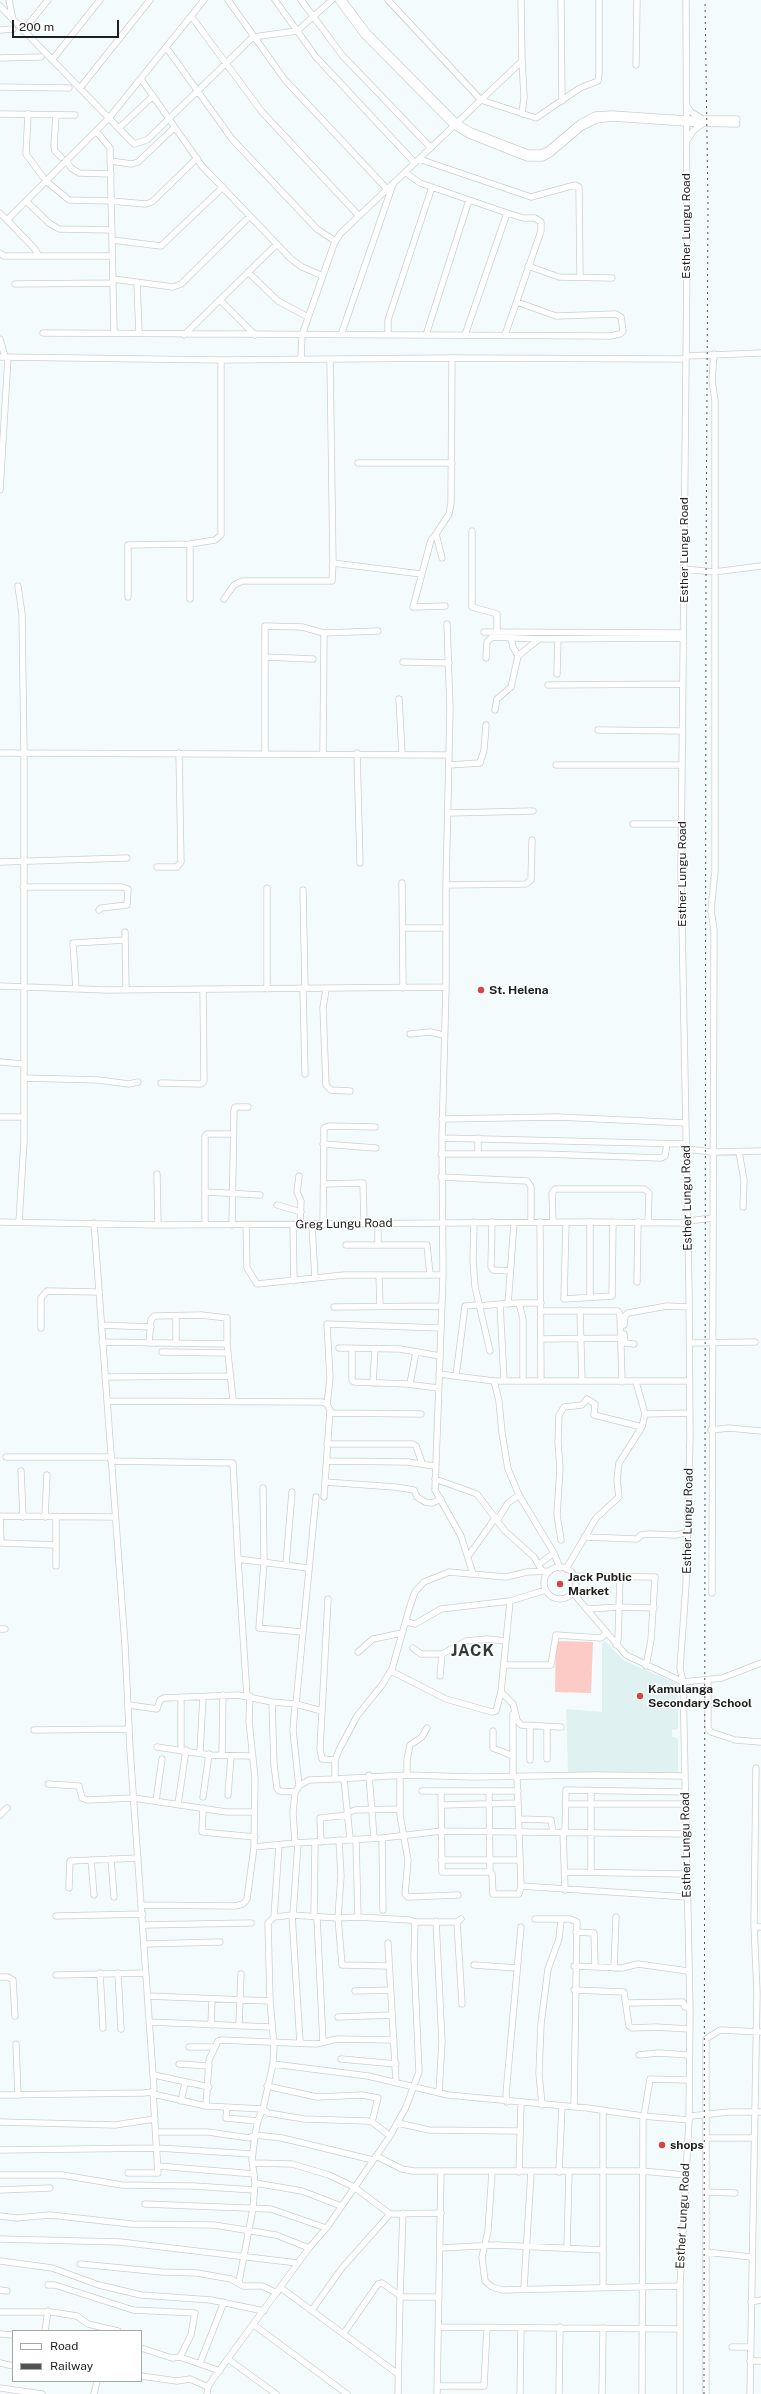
<!DOCTYPE html>
<style>
body{margin:0}
#map{position:relative;width:761px;height:2394px;overflow:hidden;background:#f3fbfc;font-family:"Public Sans",sans-serif}
canvas{display:block}
.legend{position:absolute;left:12px;top:2330px;width:130px;height:52px;box-sizing:border-box;background:#fff;border:1px solid #a5a6a6;margin:0;padding:5px 7px;list-style:none;font-size:12px;color:#1d2020}
.legend li{display:flex;align-items:center;gap:8px;height:20px}
.legend b{width:20px;border:1px solid #a5a6a6}
.scale{position:absolute;left:12px;top:20px;width:107px;height:18px;box-sizing:border-box;border:2px solid #1d2020;border-top:0;padding-left:5px;font-size:12px;line-height:14px;white-space:nowrap;color:#1d2020;-webkit-text-stroke:3px #fff;paint-order:stroke}
</style>
<div id="map">
<canvas width="761" height="2394"></canvas>
<ul class="legend">
<li><b style="height:5px;background:#fff"></b>Road</li>
<li><b style="height:5px;background:#4f5353"></b>Railway</li>
</ul>
<div class="scale">200 m</div>
</div>
<script>
const c = document.querySelector('canvas').getContext('2d');
c.lineJoin = 'round';
function fillPath(path, color) { c.fillStyle = color; c.fill(path, 'evenodd'); }
const poly = rows => new Path2D(rows.map(r => 'M' + r).join(''));
function strokePath(path, color, width, dash) { c.strokeStyle = color; c.lineWidth = width; c.lineCap = dash ? 'butt' : 'round'; c.setLineDash(dash || []); c.stroke(path); }
function write(font, color, halo, rows, align = 'center') {
  c.font = font + ' "Public Sans",sans-serif'; c.lineWidth = 3; c.setLineDash([]); c.textBaseline = 'middle'; c.strokeStyle = halo; c.fillStyle = color; for (const [text, x, y, turn = 0] of rows) {
    c.save(); c.translate(x, y); c.rotate((+turn || 0) * Math.PI / 180); c.textAlign = isNaN(turn) ? turn : align; if (halo) c.strokeText(text, 0, 0); c.fillText(text, 0, 0); c.restore();
  }
}
const built = poly([
 [605,1641,625,1661,678,1684,678,1729,672,1730,672,1737,678,1738,678,1774,568,1774,566,1709,602,1712,602,1643]
]);
const green = poly([
 [556,1641,593,1642,591,1693,555,1692]
]);
const minor = poly([
 [9,0,13,20],
 [228,0,285,80,387,189],
 [275,0,316,57,415,163],
 [301,0,342,55,431,148],
 [338,0,364,35,454,126,469,135,527,158,542,158,550,154,582,127,596,120,612,118,686,123,737,124],
 [343,0,367,32,457,123,471,131,528,153,541,153,548,150,580,123,595,115,612,114,686,119,737,119],
 [388,0,481,100,536,118,580,88,598,81,599,74,599,0],
 [561,0,562,101],
 [0,6,134,144,147,140,253,37,297,31,332,0],
 [191,16,262,112,359,216],
 [0,30,13,29],
 [23,31,48,0],
 [166,47,232,139,317,229,335,241],
 [0,58,41,57],
 [52,60,100,0],
 [636,65,637,0],
 [141,79,202,166,291,259,302,267,323,276],
 [0,87,69,88],
 [80,88,150,0],
 [687,106,691,112,701,118],
 [0,114,75,115],
 [28,114,26,154,43,177],
 [522,114,524,97,522,60],
 [56,115,54,146,55,151,61,157],
 [119,128,153,96],
 [96,131,110,148,114,332],
 [688,139,693,131,702,124],
 [419,159,531,197,575,185,579,187,580,277],
 [66,160,71,168,79,173,111,174],
 [110,161,132,164,138,162,174,128],
 [406,173,420,183,507,213,523,218,535,218,541,222,541,231,505,335],
 [46,181,69,200,111,201,146,204,152,202,197,158],
 [26,201,49,223,59,229,112,230],
 [0,213,4,217],
 [112,240,161,246,223,187],
 [0,253,4,256,112,256],
 [39,256,34,248,7,220,109,118,204,0],
 [528,266,559,277,612,278],
 [248,272,278,301,308,317],
 [113,279,173,287,181,284,250,216],
 [137,283,139,333],
 [15,284,113,283],
 [220,300,255,335],
 [43,333,610,336,620,334,623,331,621,317,616,314,556,316,517,302],
 [388,334,388,320,432,187],
 [184,335,277,244],
 [341,335,393,184],
 [426,335,469,200],
 [465,335,507,213],
 [0,339,5,357],
 [686,356,761,353],
 [0,357,221,360,452,358,686,359],
 [301,359,302,335,334,244,340,234,522,61,521,0],
 [358,463,452,463],
 [0,490,8,357],
 [472,531,472,607,497,614,497,633],
 [436,534,431,540,413,607,445,606],
 [442,558,436,534,449,514,451,503,452,358],
 [333,563,421,574],
 [684,569,714,572,761,566],
 [18,586,22,614,24,753,24,1141,19,1222],
 [128,597,128,545,190,544,215,540,221,535,221,360],
 [190,599,190,544],
 [224,599,234,585,242,581,332,581,333,563,330,360],
 [447,624,450,709,446,885,446,987,442,1138,443,1275,435,1490,461,1536,473,1574],
 [484,632,683,633],
 [511,638,513,647,518,656],
 [265,657,313,659],
 [486,658,487,642,492,637,539,639,683,638],
 [403,662,449,663],
 [557,674,558,639],
 [548,685,683,684],
 [399,699,402,754],
 [495,710,497,699,511,687,518,656,539,639],
 [598,730,682,731],
 [0,753,448,755],
 [265,753,265,626,302,627,324,633,378,631],
 [323,753,324,633],
 [357,753,360,863],
 [449,765,480,763,484,750,486,725],
 [556,765,682,765],
 [448,813,533,811],
 [633,824,682,824],
 [0,862,127,858],
 [157,867,177,867,181,862,179,753],
 [402,883,403,988],
 [446,885,526,884,531,880,532,840],
 [23,887,122,887,128,889,127,905,101,908,99,910],
 [267,888,267,989],
 [303,890,305,989],
 [403,928,446,928],
 [125,932,126,990],
 [0,986,106,990,446,987],
 [76,989,73,943,125,940],
 [303,989,305,1074],
 [326,989,323,1008,326,1085,331,1090,350,1091],
 [410,1034,430,1032,443,1035],
 [0,1062,23,1064],
 [24,1078,98,1080,129,1084,138,1082],
 [161,1083,201,1084,204,1081,203,989],
 [0,1117,23,1117],
 [442,1119,558,1117,686,1123],
 [442,1138,686,1144],
 [323,1144,376,1148],
 [687,1149,712,1152,761,1151],
 [739,1152,744,1180,743,1207],
 [441,1154,542,1154,661,1158,665,1156,667,1144],
 [478,1154,478,1138],
 [157,1174,158,1225],
 [299,1176,297,1192,301,1201,300,1225],
 [441,1177,527,1181,531,1187,531,1222],
 [324,1184,363,1183,364,1223],
 [206,1192,260,1195],
 [277,1205,301,1212],
 [688,1221,713,1218],
 [0,1222,158,1225,590,1222,688,1223],
 [474,1222,473,1260,475,1287,490,1351],
 [492,1222,491,1267,493,1270,510,1271],
 [540,1222,541,1380],
 [553,1222,552,1193,555,1189,644,1189,649,1193,648,1223],
 [566,1222,564,1299,612,1296,613,1222],
 [378,1223,378,1244],
 [205,1225,205,1136,207,1134,233,1134],
 [232,1225,234,1110,235,1107,248,1107],
 [246,1225,247,1268,257,1284,344,1275,443,1275],
 [293,1225,294,1281],
 [312,1225,315,1278],
 [323,1225,324,1128,329,1126,375,1127],
 [346,1245,427,1245,430,1275],
 [379,1275,380,1306],
 [637,1282,638,1222],
 [590,1297,590,1222],
 [519,1303,541,1303],
 [508,1304,514,1223],
 [479,1306,500,1304],
 [334,1307,442,1306],
 [580,1310,582,1381],
 [541,1311,618,1311,620,1315,622,1382],
 [101,1325,151,1327],
 [624,1325,625,1316,628,1313,667,1306,689,1307],
 [41,1328,41,1298,47,1291,98,1292],
 [624,1334,625,1343,634,1344],
 [541,1339,621,1338],
 [102,1342,227,1344,233,1400],
 [149,1343,151,1320,154,1316,201,1315,227,1318,227,1344],
 [690,1343,755,1342],
 [176,1344,176,1316],
 [339,1348,400,1349,440,1356],
 [352,1348,352,1380,354,1382,407,1384,438,1388],
 [162,1352,228,1353],
 [439,1374,494,1381,689,1381],
 [456,1376,465,1306,478,1305],
 [105,1377,231,1376],
 [504,1380,500,1304,519,1303,523,1319,523,1379],
 [494,1381,499,1401,502,1433,508,1469,519,1495,554,1553,560,1568],
 [373,1383,375,1349],
 [410,1384,416,1352],
 [107,1401,322,1402,327,1404,330,1410,324,1497],
 [327,1404,330,1378,327,1324,441,1328],
 [330,1413,421,1414],
 [645,1414,689,1413],
 [711,1430,729,1428,761,1431],
 [327,1444,413,1444,416,1446,422,1463],
 [6,1457,111,1457],
 [111,1461,233,1463,238,1559,308,1568],
 [327,1461,408,1462,434,1466],
 [21,1471,23,1517],
 [435,1479,477,1494,505,1531,534,1557,542,1571],
 [325,1482,395,1487,414,1490,417,1497,425,1502,432,1503,441,1499],
 [263,1488,264,1562,259,1628,302,1632],
 [0,1516,115,1517],
 [0,1516,1,1543,56,1545],
 [45,1517,47,1475],
 [498,1519,508,1503,519,1495],
 [584,1537,637,1539,641,1535,649,1534,676,1535,688,1532],
 [561,1540,557,1515,560,1468,558,1442,559,1415,564,1407,582,1405,587,1399,595,1404,594,1415,642,1427],
 [469,1555,496,1517],
 [238,1559,247,1696],
 [286,1564,292,1492],
 [539,1564,554,1553],
 [56,1566,56,1517],
 '544 1583a16 16 0 1 1 32 0a16 16 0 1 1-32 0Z',
 [566,1569,596,1518,619,1497,617,1480,619,1463,642,1427,645,1414,636,1382],
 [574,1576,655,1577,651,1640,646,1666],
 [573,1593,626,1655,683,1682,722,1678,761,1663],
 [712,1593,714,930,711,910,715,871,715,400,712,380,714,354],
 [328,1599,320,1749,322,1759,335,1760],
 [588,1609,620,1607,654,1608],
 [407,1622,415,1624,441,1609,510,1601],
 [0,1629,5,1629],
 [616,1645,618,1640,620,1576],
 [413,1648,421,1654,442,1654],
 [358,1652,373,1639,402,1633],
 [504,1665,551,1665,556,1635,601,1638,606,1633],
 [391,1671,446,1699,492,1712,496,1711,501,1692,510,1601,546,1590],
 [440,1676,442,1654,466,1641,487,1639,506,1641],
 [708,1680,708,1728,711,1732,735,1740,761,1742],
 [501,1692,513,1704,517,1720,521,1725,561,1727],
 [250,1696,249,1721,255,1778,254,1847],
 [181,1697,181,1749],
 [272,1702,274,1765,277,1788,279,1791,295,1792],
 [295,1704,293,1731,299,1786],
 [296,1704,316,1497],
 [129,1705,157,1709,160,1700,164,1698,238,1695,272,1702,296,1704,322,1711],
 [34,1730,128,1729],
 [493,1731,493,1748,513,1756],
 [157,1747,210,1755,252,1756],
 [200,1752,203,1697],
 [222,1755,223,1695],
 [547,1759,547,1727],
 [530,1760,530,1726],
 [369,1775,374,1838],
 [407,1775,407,1760,410,1745,422,1737,427,1728],
 [400,1776,400,1815,408,1860,405,1894,408,1897,458,1895],
 [513,1776,513,1714],
 [335,1779,407,1775,474,1777,594,1775,685,1776],
 [344,1779,350,1839],
 [48,1784,79,1786,82,1798,87,1800,134,1798,226,1812,254,1812],
 [422,1791,518,1791],
 [441,1791,442,1872,490,1872,492,1874,493,1894,519,1894,521,1886,517,1777],
 [489,1791,490,1872],
 [228,1795,231,1756],
 [203,1797,209,1754],
 [156,1801,162,1759],
 [178,1804,186,1750],
 [566,1804,686,1804],
 [442,1805,518,1803],
 [203,1808,202,1832,255,1837],
 [347,1813,355,1810,399,1809],
 [0,1815,7,1808],
 [519,1819,551,1820,553,1832],
 [563,1832,565,1890],
 [565,1832,566,1790,685,1792],
 [382,1838,383,1910],
 [356,1839,358,1917],
 [321,1842,320,1818,348,1815],
 [295,1843,382,1838,442,1831,685,1834],
 [111,1859,114,1897],
 [91,1860,94,1895],
 [441,1860,520,1860],
 [565,1872,687,1874],
 [591,1872,591,1791],
 [521,1886,687,1897],
 [69,1888,70,1861,138,1858],
 [142,1905,235,1906,243,1904,247,1899,254,1847,295,1843,293,1813,295,1792,299,1786,309,1780,335,1779,335,1760,339,1750,357,1716,382,1685,392,1669,410,1606,415,1592,424,1582,449,1572,506,1577,527,1572,550,1571],
 [292,1915,300,2043],
 [293,1915,298,1843],
 [56,1916,143,1914],
 [314,1916,315,1842],
 [274,1917,279,1845],
 [317,1918,323,2042],
 [535,1919,570,1919,577,1922,574,2107],
 [436,1921,442,2042,439,2092],
 [457,1922,462,2004],
 [143,1925,251,1923],
 [755,1927,761,1927],
 [576,1932,594,1933,595,1967],
 [388,1943,396,2082],
 [144,1944,220,1942],
 [474,1965,517,1968],
 [389,1966,342,1965,338,1918,358,1917,409,1920,415,1922,457,1922,461,1919],
 [574,1966,622,1968,638,1964,688,1971],
 [614,1968,616,1917],
 [100,1973,103,2028],
 [118,1973,121,2029],
 [56,1975,146,1973],
 [0,1977,8,1977,13,1980,15,2016],
 [574,1990,624,1992,629,2026,632,2028,656,2027,689,2029],
 [355,1991,390,1990],
 [148,1996,270,2001],
 [627,2003,683,2002,685,2007,690,2009],
 [338,2017,392,2015],
 [149,2022,271,2027],
 [211,2025,212,1999],
 [239,2025,241,1974],
 [16,2044,18,2095],
 [189,2047,214,2047],
 [639,2055,658,2053,689,2055],
 [341,2059,396,2064],
 [179,2064,209,2066],
 [273,2064,368,2076,448,2095,587,2108,643,2116,689,2120,691,2116,729,2112,761,2112],
 [154,2075,209,2087],
 [267,2086,317,2097,362,2095,378,2098,372,2122],
 [153,2094,206,2106,263,2109,268,2113,304,2119,367,2121,372,2122,390,2136],
 [0,2095,143,2093,153,2092,154,2089,130,1749,125,1645,94,1223],
 [181,2101,185,2083],
 [507,2102,506,2094,521,1927],
 [542,2105,539,2074,541,2024,548,1969,559,1939,561,1920],
 [206,2106,209,2060,218,2041,221,2040,316,2044,337,2039,394,2040],
 [227,2108,226,2118,258,2121],
 [603,2110,603,2287],
 [644,2116,650,2079,688,2080],
 [0,2122,115,2125,155,2119],
 [398,2123,429,2130,519,2131],
 [156,2132,208,2132,249,2138,255,2135,282,2138,373,2160],
 [707,2138,754,2138],
 [0,2150,158,2148,252,2154],
 [376,2156,402,2169,413,2171,642,2171,685,2175],
 [254,2163,292,2164,329,2175,354,2187,390,2214],
 [158,2166,254,2174],
 [492,2172,488,2231,482,2257,485,2281,492,2287,502,2290,680,2286],
 [519,2172,521,2102],
 [559,2172,562,2106],
 [128,2173,158,2173,153,2092],
 [0,2175,62,2175,122,2185,193,2186,254,2190],
 [255,2183,302,2191,341,2206],
 [0,2190,50,2188],
 [706,2192,735,2193],
 [145,2204,271,2209,326,2228],
 [0,2216,16,2218,50,2215,131,2224,214,2225,276,2235,309,2248],
 [0,2239,120,2242,298,2263],
 [441,2248,496,2245,603,2250],
 [567,2248,569,2172],
 [706,2252,751,2257],
 [0,2261,52,2268,99,2285,141,2295,211,2300,264,2311],
 [80,2264,162,2272,197,2273,231,2279,243,2286,262,2286,277,2293],
 [239,2282,253,2208,255,2183,252,2160,255,2135,258,2120,263,2109,273,2064,274,2045,270,2001,268,1923,274,1917,292,1915,338,1918,341,1876,339,1840],
 [48,2285,55,2285,133,2310,195,2313,191,2335,180,2357],
 [281,2288,398,2374],
 [524,2288,531,2172],
 [0,2290,7,2291],
 [400,2297,403,2213],
 [751,2302,761,2300],
 [312,2310,342,2268,390,2214,441,2213],
 [0,2312,51,2312,77,2316,88,2324,118,2331],
 [254,2325,347,2394],
 [439,2327,679,2329],
 [45,2331,48,2311],
 [344,2333,378,2284,382,2283,399,2295],
 [0,2334,13,2335],
 [732,2347,751,2347],
 [141,2348,172,2358,180,2357,220,2371],
 [228,2359,276,2394],
 [750,2361,761,2361],
 [0,2363,13,2366],
 [200,2363,224,2302],
 [141,2376,177,2381,190,2379,208,2387],
 [437,2386,484,2386,487,2328],
 [0,2388,42,2394],
 [94,2394,97,2381],
 [207,2394,208,2387,213,2379,309,2248,328,2226,390,2136,406,2107,419,2072,414,1958,415,1922],
 [398,2394,400,2297,439,2297],
 [437,2394,441,2172],
 [520,2394,521,2328],
 [559,2394,560,2327],
 [602,2394,603,2328],
 [642,2394,643,2116],
 [680,2394,680,2286,689,2120,690,2009,683,1682,680,1668,686,1585,690,1437,689,1289,681,869,687,259,686,0],
 [706,2394,706,2039,720,2030,761,2032],
 [750,2394,757,1993,754,1924,756,1768]
]);
const rail = poly([
 [704,2394,706,571,708,206,705,0]
]);
const markers = [
 [481,990,4,"#d44543"],
 [560,1584,4,"#d44543"],
 [640,1696,4,"#d44543"],
 [662,2145,4,"#d44543"]
];
const streetNames = [
 ["Esther Lungu Road",686,226,-90],
 ["Esther Lungu Road",684,550,-90],
 ["Esther Lungu Road",682,874,-90],
 ["Esther Lungu Road",687,1198,-91],
 ["Greg Lungu Road",344,1224,-1],
 ["Esther Lungu Road",688,1521,-89],
 ["Esther Lungu Road",686,1845,-91],
 ["Esther Lungu Road",683,2216,-87]
];
const poiNames = [
 ["St. Helena",489,990],
 ["Jack Public",568,1577],
 ["Market",568,1591],
 ["Kamulanga",648,1689],
 ["Secondary School",648,1703],
 ["shops",670,2145]
];
const districtNames = [
 ["JACK",473,1651]
];
fillPath(built, '#e0f1f2');
fillPath(green, '#fccbc6');
strokePath(minor, '#c9d0d1', 7);
strokePath(minor, '#fff', 5.5);
strokePath(rail, '#4f5353', 1, [2, 4]);
for (const [x, y, r, color] of markers) { const dot = new Path2D(); dot.arc(x, y, r, 0, 2 * Math.PI); c.fillStyle = color; c.fill(dot); strokePath(dot, '#fff', 1.5); }
write('12px', '#1d2020', '#fff', streetNames);
write('bold 12px', '#1d2020', '#fff', poiNames, 'left');
c.letterSpacing = '1px';
write('bold 16px', '#333939', '#fff', districtNames);
c.letterSpacing = '0px';
</script>
